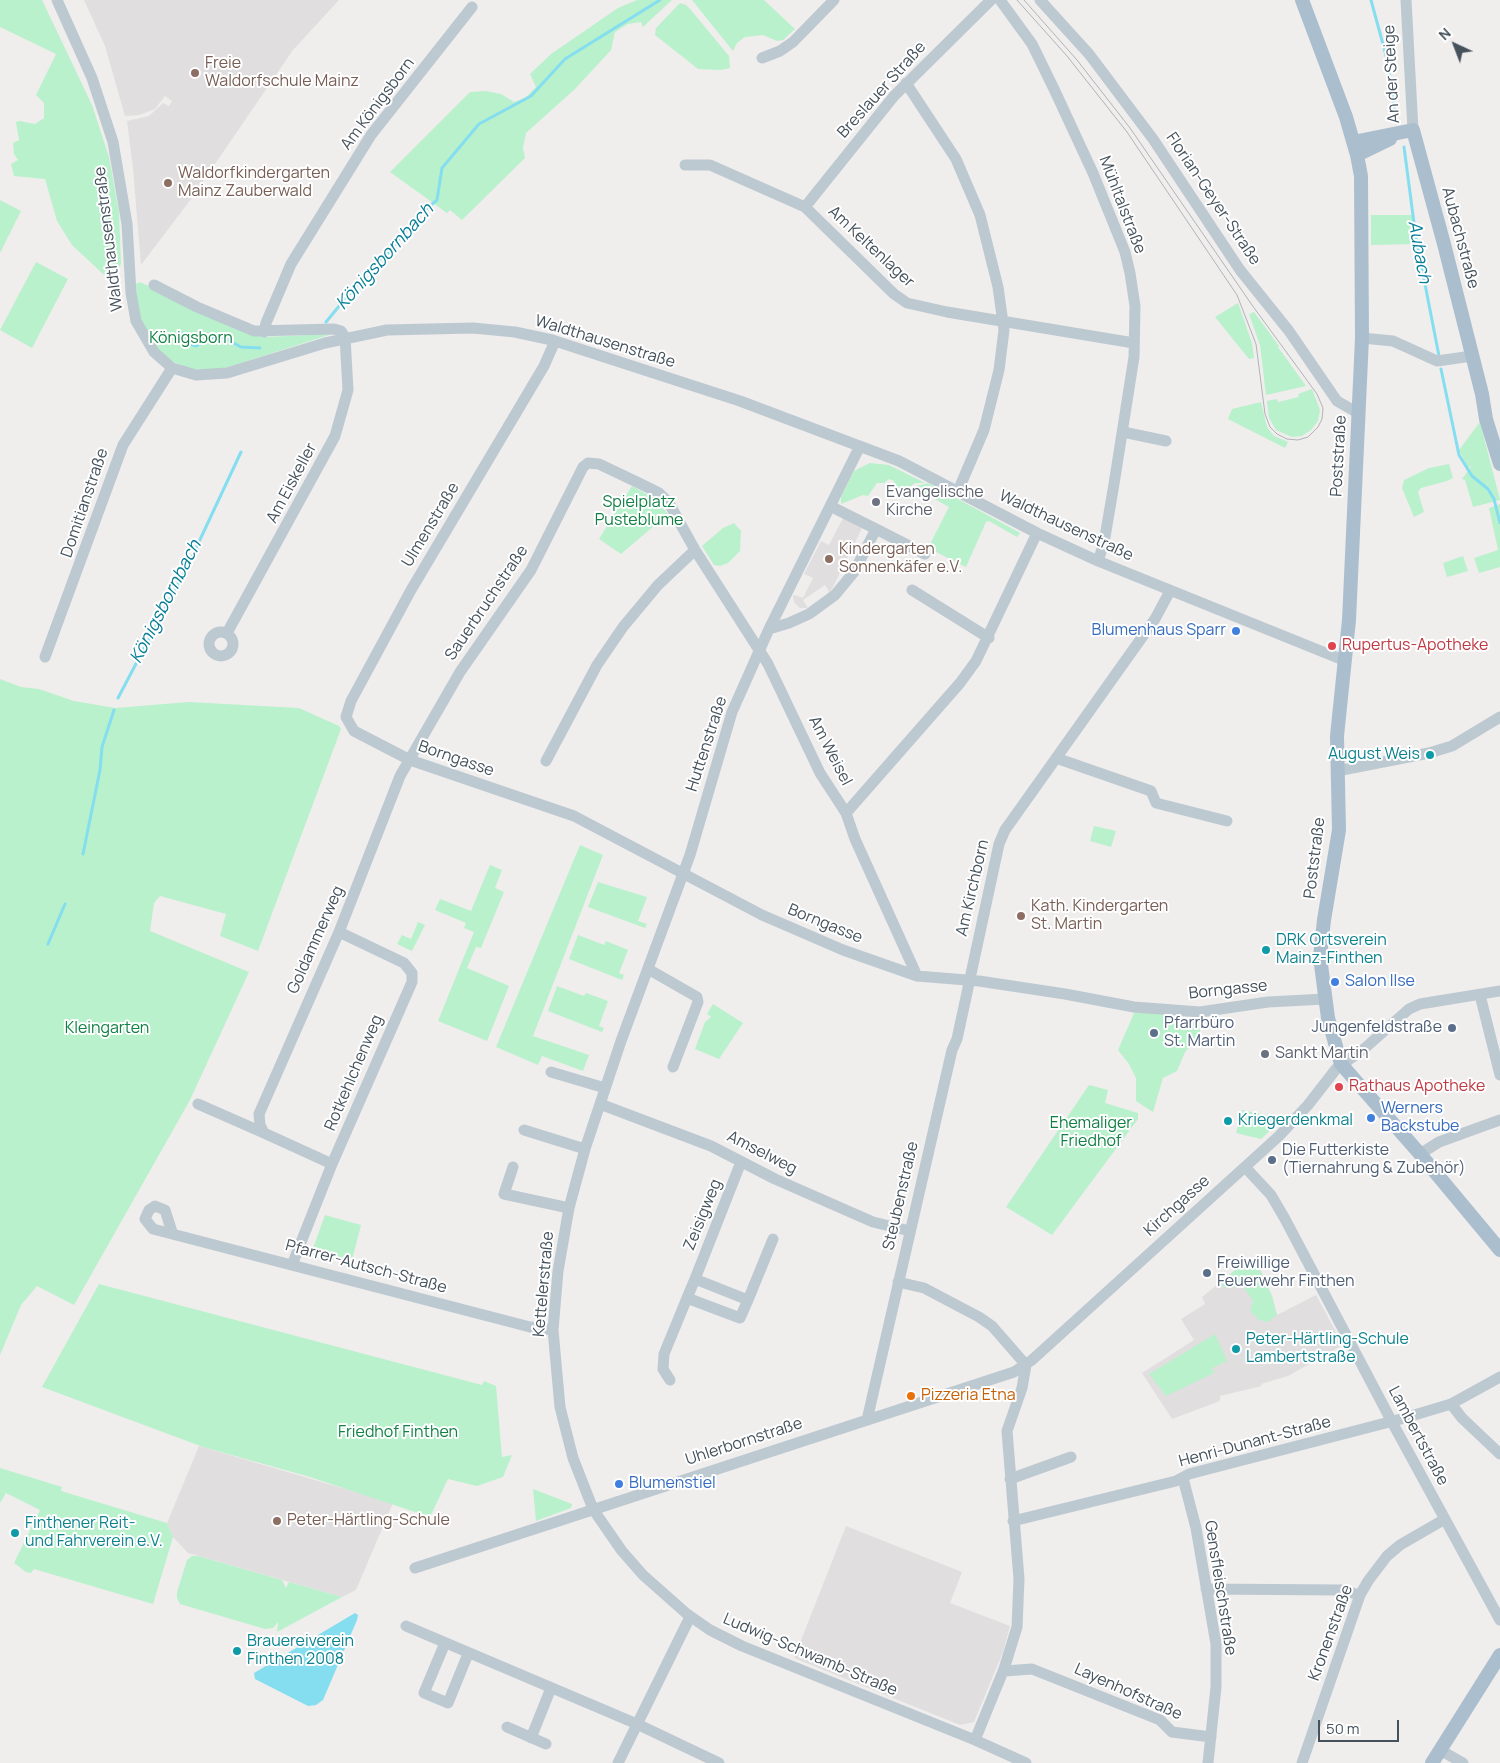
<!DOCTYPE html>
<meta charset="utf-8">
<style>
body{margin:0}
#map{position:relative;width:1500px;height:1763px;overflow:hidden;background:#f0eded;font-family:Manrope,sans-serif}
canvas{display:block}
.north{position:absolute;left:1430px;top:20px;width:50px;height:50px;-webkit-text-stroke:4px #fff;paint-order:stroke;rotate:317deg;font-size:14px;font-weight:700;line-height:20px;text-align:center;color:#45525c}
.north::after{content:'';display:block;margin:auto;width:18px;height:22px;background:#45525c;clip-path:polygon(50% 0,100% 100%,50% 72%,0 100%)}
.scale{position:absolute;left:1318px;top:1720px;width:81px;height:22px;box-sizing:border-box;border:2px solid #45525c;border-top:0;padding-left:6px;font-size:15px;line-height:18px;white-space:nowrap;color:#45525c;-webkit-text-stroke:4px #fff;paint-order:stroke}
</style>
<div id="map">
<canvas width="1500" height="1763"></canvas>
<div class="north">N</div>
<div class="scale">50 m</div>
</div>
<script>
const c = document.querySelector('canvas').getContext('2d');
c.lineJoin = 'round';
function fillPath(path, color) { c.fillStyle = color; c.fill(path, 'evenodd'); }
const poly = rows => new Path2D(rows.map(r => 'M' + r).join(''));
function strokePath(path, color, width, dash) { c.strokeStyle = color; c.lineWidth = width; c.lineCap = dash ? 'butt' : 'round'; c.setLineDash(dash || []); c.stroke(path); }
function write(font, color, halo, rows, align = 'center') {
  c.font = font + ' Manrope,sans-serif'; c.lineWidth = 4; c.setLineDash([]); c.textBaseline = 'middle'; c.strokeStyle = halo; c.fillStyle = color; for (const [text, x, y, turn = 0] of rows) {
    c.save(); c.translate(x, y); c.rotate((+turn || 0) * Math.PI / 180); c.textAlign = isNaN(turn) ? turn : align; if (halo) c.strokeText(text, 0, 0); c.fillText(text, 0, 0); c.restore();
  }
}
const education = poly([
 [84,0,339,0,293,50,191,199,141,265,133,168,127,121,149,116,163,103,169,106,172,101,165,96,155,109,139,115,125,116,105,46],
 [843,518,862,528,830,593,825,585,803,600,808,608,800,608,794,602,793,596,795,595,803,598,813,578,804,574,821,541,829,545],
 [1250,1258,1255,1260,1260,1268,1272,1296,1277,1315,1316,1295,1343,1345,1288,1376,1261,1384,1262,1386,1220,1396,1220,1401,1172,1419,1142,1373,1194,1340,1181,1319,1205,1304,1202,1297],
 [199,1446,393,1503,356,1590,342,1597,188,1553,173,1537,167,1523],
 [846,1526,962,1572,950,1603,1010,1626,1003,1652,974,1722,960,1725,794,1658]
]);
const green = poly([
 [0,0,42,0,92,105,109,157,119,212,121,264,112,279,102,273,72,245,57,221,45,179,14,176,11,164,18,160,14,154,13,143,19,140,16,122,20,121,35,124,44,118,44,103,36,95,56,54,0,27],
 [637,0,672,0,643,27,641,22,628,24,615,32,611,50,575,89,526,133,523,148,525,158,462,220,450,210,447,213,390,172,470,92,486,91,501,94,514,102,525,98,536,87,530,74,551,54,618,8],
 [692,0,764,0,795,29,783,40,777,41,763,35,745,37,737,43,733,51],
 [680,3,686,5,690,9,729,56,730,68,721,70,698,69,655,35,656,28],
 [0,200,21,211,0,253],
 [1371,215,1412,215,1415,244,1371,245],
 [36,262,68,279,32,348,0,330],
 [140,282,252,335,264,337,332,334,219,370,190,369,171,361,160,353,143,328,137,305,136,284],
 [1238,303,1252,343,1254,358,1249,359,1215,317],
 [1254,312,1279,346,1278,347,1306,386,1266,395,1260,345,1249,314],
 [1312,389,1320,410,1318,421,1311,430,1302,436,1292,437,1276,430,1269,418,1267,401,1277,399,1278,402,1299,397,1298,394],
 [1261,402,1267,427,1274,436,1288,442,1285,448,1228,419,1232,409],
 [1480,422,1500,500,1473,507,1465,480,1462,479,1472,465,1468,468,1459,450],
 [870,463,889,465,925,483,915,483,902,493,893,489,894,481,889,479,884,483,877,483,868,496,863,495,841,504,841,497,854,471],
 [1449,464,1453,478,1447,481,1421,488,1418,492,1424,512,1414,517,1402,488,1404,480,1429,468],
 [928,483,982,512,1020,533,1017,537,989,521,986,522,966,567,928,548,949,507,913,487],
 [632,486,655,499,668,514,621,554,599,539],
 [1500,504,1500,567,1479,573,1474,558,1498,550,1489,508],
 [734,523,741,531,740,551,728,563,720,566,714,565,702,546,723,528],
 [1463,556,1468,571,1447,577,1443,563],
 [0,679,21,687,39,689,74,701,115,708,189,702,299,708,339,726,341,729,258,951,220,936,226,914,160,896,154,903,150,931,249,972,190,1100,74,1305,37,1286,21,1305,0,1355],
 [1094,826,1116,831,1111,847,1090,841],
 [580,845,603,855,533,1036,589,1055,583,1071,542,1056,538,1065,496,1047],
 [490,865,502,870,495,888,504,892,481,948,476,947,467,968,509,986,487,1041,438,1021,474,932,464,928,466,923,435,910,440,899,471,911],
 [598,882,647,897,638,921,647,924,645,928,588,907],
 [418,922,425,925,412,951,397,944,402,935,411,939],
 [578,935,604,945,606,941,628,950,619,973,624,975,622,980,569,959],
 [557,986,584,996,586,993,608,1001,599,1026,604,1028,602,1032,548,1011],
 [713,1004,743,1023,719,1059,695,1049,705,1022,711,1017,707,1014],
 [1135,1011,1167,1012,1171,1019,1205,1021,1196,1039,1185,1052,1177,1071,1163,1078,1153,1112,1136,1101,1136,1078,1129,1064,1118,1050],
 [1089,1085,1108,1090,1105,1103,1138,1113,1138,1119,1052,1235,1006,1207],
 [1242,1110,1271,1116,1278,1123,1261,1139,1236,1133],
 [325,1215,361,1225,351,1264,311,1254],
 [1250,1258,1255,1260,1272,1296,1277,1315,1268,1322,1259,1320,1250,1311,1253,1301,1243,1286,1226,1288,1219,1283],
 [99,1284,482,1385,484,1381,496,1386,502,1457,512,1455,503,1477,477,1486,448,1479,430,1517,310,1477,203,1447,42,1387],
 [1215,1334,1227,1361,1212,1368,1214,1373,1166,1396,1149,1374],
 [0,1468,62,1487,61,1491,167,1523,173,1537,153,1604,34,1569,31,1573,26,1572,14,1563,40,1510,6,1493,0,1503],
 [533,1489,572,1504,571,1508,536,1521],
 [192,1556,198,1556,282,1580,286,1588,289,1582,342,1597,277,1632,278,1622,273,1628,265,1629,180,1604,177,1598,177,1592,187,1560]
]);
const water = poly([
 [355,1613,358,1615,357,1620,323,1700,316,1705,308,1706,255,1679,254,1673]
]);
const stream = poly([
 [1371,0,1387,59,1396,120],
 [1404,147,1416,238,1439,356],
 [326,322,372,266,389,252,414,219,437,200,442,168,479,124,531,96,565,59,660,0],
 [182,333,187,335,190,344,196,346,215,336,226,339,241,347,260,348],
 [1441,369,1459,455,1472,476,1488,489,1494,499,1500,523],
 [118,698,190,561,241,452],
 [83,854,100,770,102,747,114,710],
 [48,944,65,904]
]);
const minor = poly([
 [57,0,92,78,113,142,127,224,131,293,136,321,154,352,172,368,196,375,227,373,325,343,387,330,473,328,515,332,552,340,740,401,899,461,1037,533,1098,561,1343,660],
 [1000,0,1032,44,1054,89,1093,173,1125,252,1130,273,1135,306,1134,357,1114,484,1104,543,1098,561],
 [1040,0,1089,54,1153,139,1240,270,1289,331,1337,401,1358,413],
 [1406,0,1413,130],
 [762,58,780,51,793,42,834,0],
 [906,83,956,159,980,215,998,287,1004,330,999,370,984,430,958,491],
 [685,165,710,165,805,207,894,294,907,303,947,312,1134,343],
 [805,207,894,96,991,0],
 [154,285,197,307,254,331,334,329,341,331,345,337],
 [264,332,266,323,291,264,371,135,472,7],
 [1362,338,1393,341,1437,361,1472,356],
 [555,341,544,366,411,590,351,701,346,717,354,731,410,760,574,816,762,915,843,950,917,976,979,981,1065,994,1134,1007,1200,1012,1268,1002,1325,999],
 [1123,432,1166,441],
 [860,446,769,629,732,712,690,855,621,1041,585,1149,569,1208,558,1271,553,1330,560,1407,573,1458,593,1509,622,1551,643,1575,687,1614,710,1630,742,1646,975,1740,1026,1763],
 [876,529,925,554],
 [912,590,989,638],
 [769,629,789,623,809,614,835,595,854,572,876,529,830,506],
 '209 644a12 12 0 1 1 24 0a12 12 0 1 1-24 0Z',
 [227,633,335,436,348,390,345,337],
 [45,657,123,445,172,368],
 [1056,758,1151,791,1156,803,1227,821],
 [546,761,597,665,623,627,658,585,695,550],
 [1337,771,1429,753,1452,746,1500,717],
 [846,813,960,683,976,661,1037,533],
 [648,969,697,997,698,1002,673,1067],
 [1480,995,1500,1075],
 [551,1072,605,1088],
 [198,1104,264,1133],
 [600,1104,711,1146,775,1179,873,1222,910,1231],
 [524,1130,585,1149],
 [1420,1154,1439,1142,1500,1120],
 [332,1164,264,1133,260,1125,259,1114,339,932,400,776,460,672,531,570,583,467,588,463,599,464,641,484,659,493,669,503,695,550,768,664,820,773,846,813,855,839,917,976],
 [513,1167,504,1194,569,1208],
 [1245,1167,1271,1195,1285,1219,1392,1422,1500,1620],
 [172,1232,165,1210,155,1206,149,1210,145,1219,153,1229,530,1327,553,1330],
 [292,1265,332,1164,412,982,412,973,404,963,339,932],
 [695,1279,741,1162],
 [898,1282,924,1288,979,1317,992,1326,1026,1365],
 [748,1300,695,1279,687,1298,740,1318,748,1300,773,1239],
 [670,1380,663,1369,664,1354,687,1298],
 [1451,1404,1462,1418,1500,1454],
 [867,1420,952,1050,957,1039,999,844,1005,830,1155,619,1170,591],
 [1183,1478,1196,1528,1216,1644,1216,1687,1208,1763],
 [1010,1479,1071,1457],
 [1013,1521,1176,1481,1189,1474,1401,1419,1451,1404,1500,1377],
 [415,1568,1014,1372,1032,1360,1279,1136,1308,1105,1336,1069,1365,1048,1409,1009,1420,1004,1500,991],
 [1206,1589,1341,1590,1360,1595],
 [406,1626,637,1724,719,1763],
 [445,1643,424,1693,448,1703,468,1654],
 [1004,1671,1032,1669,1160,1720,1172,1732,1211,1737],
 [507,1727,546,1744],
 [531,1738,551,1688],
 [975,1740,1004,1669,1017,1627,1019,1579,1007,1431,1022,1388,1026,1365],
 [1440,1750,1463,1763],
 [618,1763,690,1617],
 [1302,1763,1360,1595,1368,1581,1387,1556,1400,1545,1445,1519]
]);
const major = poly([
 [1302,0,1346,117,1357,155,1361,176,1362,338,1349,620,1337,736,1339,830,1324,920,1320,957,1328,1018,1341,1064,1420,1154,1500,1250],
 [1353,142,1413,130,1444,244,1482,394,1486,419,1500,464],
 [1357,155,1390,139],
 [1432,1763,1500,1655]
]);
const tram = poly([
 [1017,0,1067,56,1127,132,1237,295,1256,344,1265,414,1270,427,1277,434,1287,439,1298,440,1308,437,1318,427,1322,419,1323,408,1317,394,1252,305,1130,128,1077,60,1024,0]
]);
const markers = [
 [195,73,5,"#8d6e63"],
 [168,183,5,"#8d6e63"],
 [876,502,5,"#6b7280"],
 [829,559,5,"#8d6e63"],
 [1236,631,5,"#3f7fe0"],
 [1332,646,5,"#e0444e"],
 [1430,755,5,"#0f9aa8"],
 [1021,916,5,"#8d6e63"],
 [1266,950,5,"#0f9aa8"],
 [1335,982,5,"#3f7fe0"],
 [1452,1028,5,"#5c6f8a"],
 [1154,1033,5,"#5c6f8a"],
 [1265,1054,5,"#6b7280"],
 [1339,1087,5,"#e0444e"],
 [1371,1118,5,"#3f7fe0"],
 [1228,1121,5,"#0f9aa8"],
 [1272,1160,5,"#5c6f8a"],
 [1207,1273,5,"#5c6f8a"],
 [1236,1349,5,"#0f9aa8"],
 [911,1396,5,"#e8710a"],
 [619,1484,5,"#3f7fe0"],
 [277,1521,5,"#8d6e63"],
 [15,1533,5,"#0f9aa8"],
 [237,1651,5,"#0f9aa8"]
];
const educationNames = [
 ["Freie",205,64],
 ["Waldorfschule Mainz",205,82],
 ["Waldorfkindergarten",178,174],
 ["Mainz Zauberwald",178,192],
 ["Kindergarten",839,550],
 ["Sonnenkäfer e.V.",839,568],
 ["Kath. Kindergarten",1031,907],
 ["St. Martin",1031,925],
 ["Peter-Härtling-Schule",287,1521]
];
const streetNames = [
 ["An der Steige",1392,74,-93],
 ["Breslauer Straße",882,90,-48],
 ["Am Königsborn",378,104,-53],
 ["Florian-Geyer-Straße",1213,199,56],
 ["Mühltalstraße",1122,205,69],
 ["Aubachstraße",1460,238,75],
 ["Waldthausenstraße",109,239,-97],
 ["Am Keltenlager",871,247,43],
 ["Waldthausenstraße",605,342,17],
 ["Poststraße",1339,456,-87],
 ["Am Eiskeller",292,483,-62],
 ["Domitianstraße",85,503,-71],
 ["Ulmenstraße",431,525,-59],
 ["Waldthausenstraße",1066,526,25],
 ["Sauerbruchstraße",487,603,-56],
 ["Huttenstraße",707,744,-72],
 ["Am Weisel",830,751,63],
 ["Borngasse",456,759,19],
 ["Poststraße",1315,858,-83],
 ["Am Kirchborn",973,888,-77],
 ["Borngasse",825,924,22],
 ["Goldammerweg",316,940,-66],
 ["Borngasse",1228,990,-6],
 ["Rotkehlchenweg",354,1073,-67],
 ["Amselweg",762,1153,27],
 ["Steubenstraße",901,1196,-77],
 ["Kirchgasse",1177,1206,-42],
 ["Zeisigweg",703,1215,-68],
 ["Pfarrer-Autsch-Straße",366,1267,15],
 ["Kettelerstraße",544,1284,-85],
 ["Lambertstraße",1418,1436,62],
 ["Uhlerbornstraße",744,1442,-18],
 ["Henri-Dunant-Straße",1255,1442,-15],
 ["Gensfleischstraße",1220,1588,81],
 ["Kronenstraße",1331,1633,-70],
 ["Ludwig-Schwamb-Straße",810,1655,23],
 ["Layenhofstraße",1128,1692,24]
];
const parkNames = [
 ["Königsborn",191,339],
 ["Spielplatz",639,503],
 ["Pusteblume",639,521],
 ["Kleingarten",107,1029],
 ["Ehemaliger",1091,1124],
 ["Friedhof",1091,1142],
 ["Friedhof Finthen",398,1433]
];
const worshipNames = [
 ["Evangelische",886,493],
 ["Kirche",886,511],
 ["Sankt Martin",1275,1054]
];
const shopNames = [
 ["Blumenhaus Sparr",1226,631,"right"],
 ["Salon Ilse",1345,982],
 ["Werners",1381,1109],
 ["Backstube",1381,1127],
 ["Blumenstiel",629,1484]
];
const healthNames = [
 ["Rupertus-Apotheke",1342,646],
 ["Rathaus Apotheke",1349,1087]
];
const cultureNames = [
 ["August Weis",1420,755,"right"],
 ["DRK Ortsverein",1276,941],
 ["Mainz-Finthen",1276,959],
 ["Kriegerdenkmal",1238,1121],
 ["Peter-Härtling-Schule",1246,1340],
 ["Lambertstraße",1246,1358],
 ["Finthener Reit-",25,1524],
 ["und Fahrverein e.V.",25,1542],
 ["Brauereiverein",247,1642],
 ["Finthen 2008",247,1660]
];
const serviceNames = [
 ["Pfarrbüro",1164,1024],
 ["St. Martin",1164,1042],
 ["Jungenfeldstraße",1442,1028,"right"],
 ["Die Futterkiste",1282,1151],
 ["(Tiernahrung & Zubehör)",1282,1169],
 ["Freiwillige",1217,1264],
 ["Feuerwehr Finthen",1217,1282]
];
const foodNames = [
 ["Pizzeria Etna",921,1396]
];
const waterNames = [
 ["Aubach",1419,252,80],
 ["Königsbornbach",385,257,-48],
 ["Königsbornbach",166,602,-63]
];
fillPath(education, '#e1dedf');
fillPath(green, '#b9f1cc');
fillPath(water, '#84def0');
strokePath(stream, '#84def0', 3);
strokePath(minor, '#bdc9d1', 11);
strokePath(major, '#abbece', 14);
strokePath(tram, '#afb3b8', 1);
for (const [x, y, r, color] of markers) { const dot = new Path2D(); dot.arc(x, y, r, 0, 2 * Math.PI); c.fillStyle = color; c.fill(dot); strokePath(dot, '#fff', 2); }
write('16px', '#785e54', '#fff', educationNames, 'left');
write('16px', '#45525c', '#fff', streetNames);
write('16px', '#128045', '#fff', parkNames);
write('16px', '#5b616d', '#fff', worshipNames, 'left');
write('16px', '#366cbe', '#fff', shopNames, 'left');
write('16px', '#be3a42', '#fff', healthNames, 'left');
write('16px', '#0d838f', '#fff', cultureNames, 'left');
write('16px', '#4e5e75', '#fff', serviceNames, 'left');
write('16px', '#c56008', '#fff', foodNames, 'left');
write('italic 18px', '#077e96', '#fff', waterNames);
</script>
